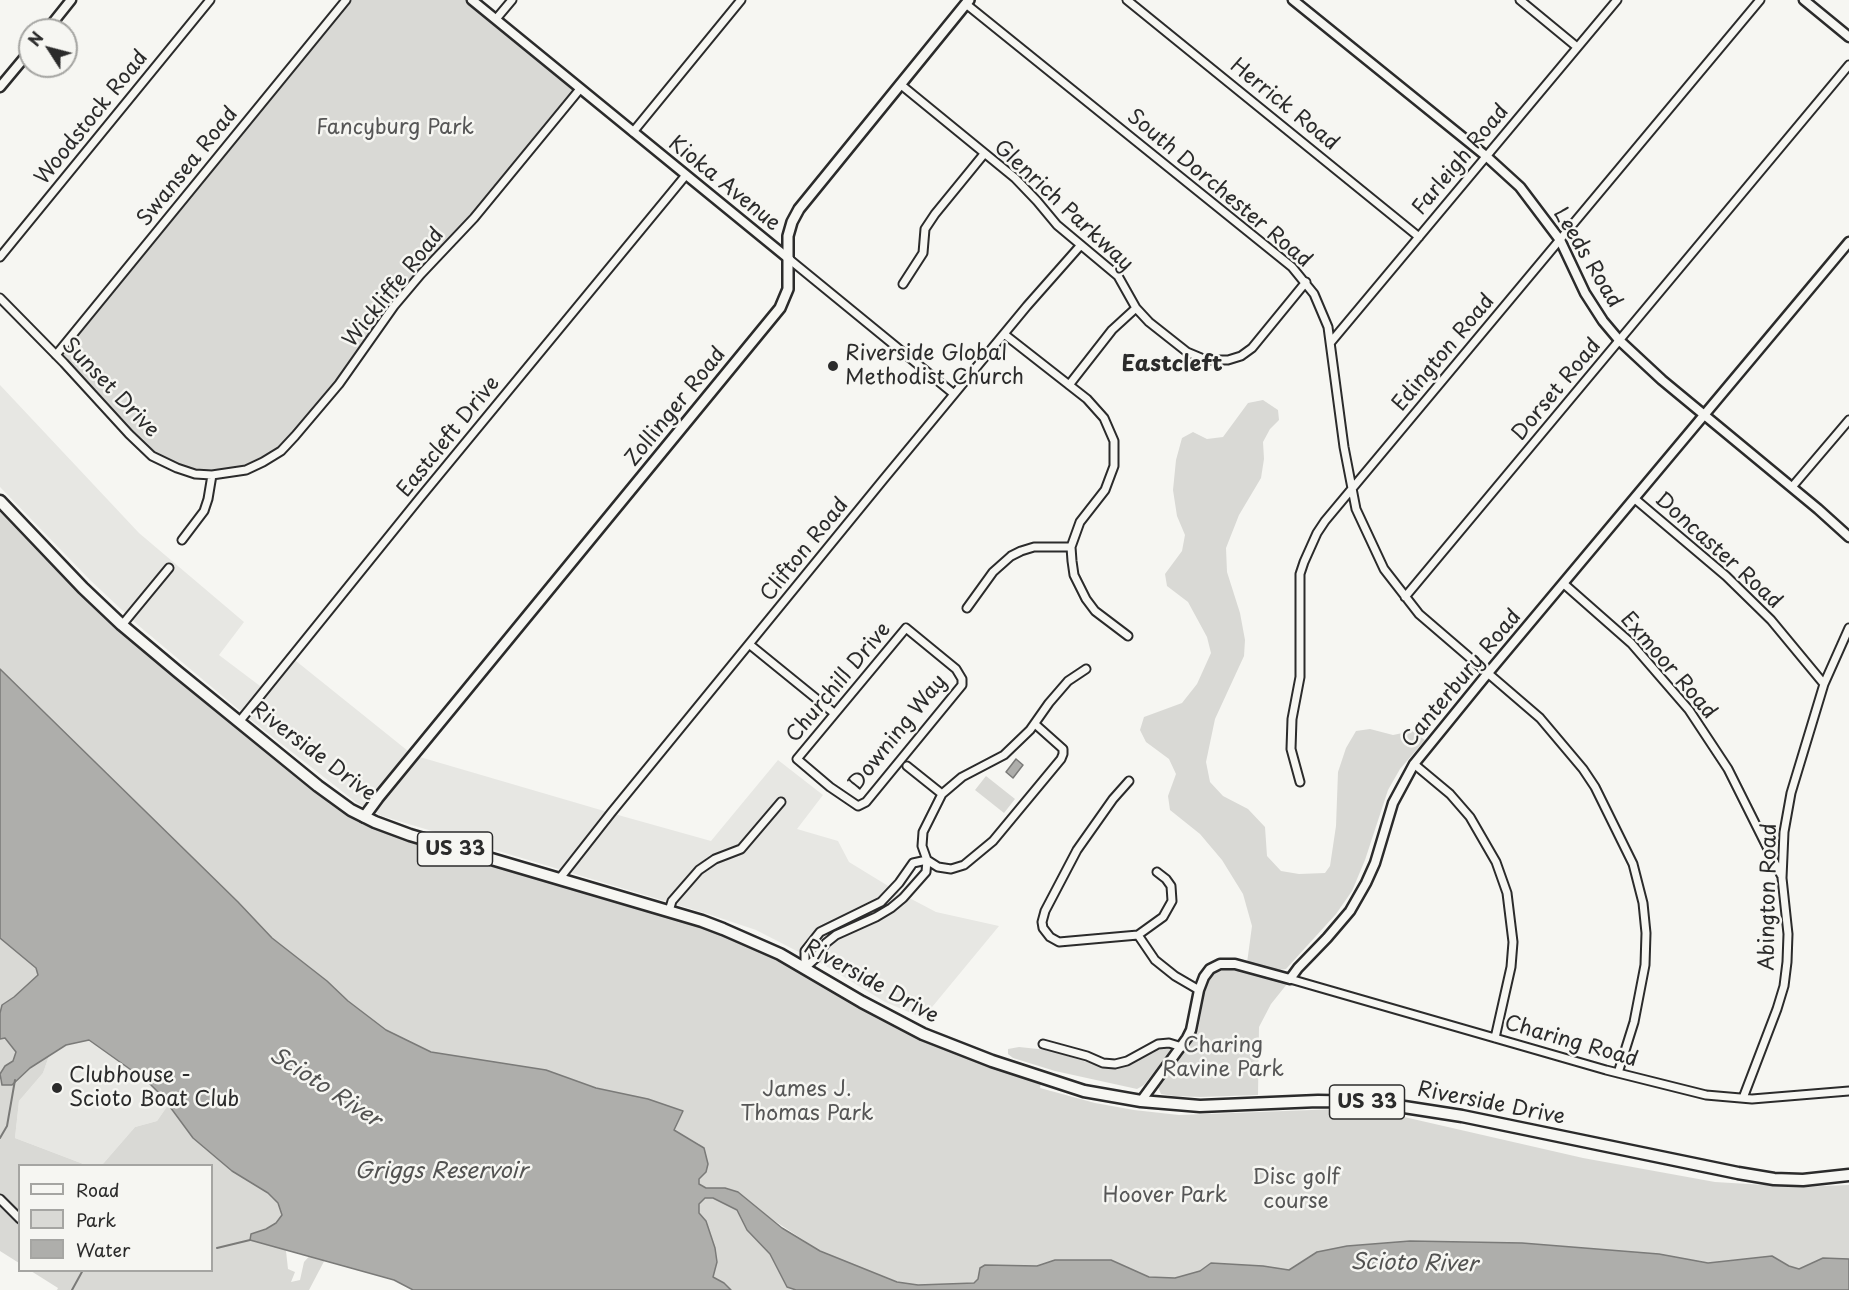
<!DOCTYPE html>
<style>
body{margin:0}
#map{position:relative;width:1849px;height:1290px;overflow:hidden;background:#f6f6f2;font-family:"Playpen Sans",sans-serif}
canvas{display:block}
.legend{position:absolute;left:18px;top:1164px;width:195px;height:108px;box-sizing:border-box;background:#f6f6f2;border:2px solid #a5a5a2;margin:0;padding:8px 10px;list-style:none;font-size:18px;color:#2b2b2b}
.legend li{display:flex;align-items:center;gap:12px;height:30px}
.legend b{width:30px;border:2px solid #a5a5a2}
.north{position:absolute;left:18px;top:18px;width:60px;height:60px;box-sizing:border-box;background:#f6f6f2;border:2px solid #a5a5a2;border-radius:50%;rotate:306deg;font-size:16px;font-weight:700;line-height:24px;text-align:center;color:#2b2b2b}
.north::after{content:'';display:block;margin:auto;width:21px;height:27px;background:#2b2b2b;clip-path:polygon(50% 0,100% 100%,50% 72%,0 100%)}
</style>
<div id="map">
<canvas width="1849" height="1290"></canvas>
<ul class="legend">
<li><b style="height:8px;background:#f6f6f2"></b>Road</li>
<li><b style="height:16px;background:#d9d9d5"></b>Park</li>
<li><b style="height:16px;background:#aeaeab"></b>Water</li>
</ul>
<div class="north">N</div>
</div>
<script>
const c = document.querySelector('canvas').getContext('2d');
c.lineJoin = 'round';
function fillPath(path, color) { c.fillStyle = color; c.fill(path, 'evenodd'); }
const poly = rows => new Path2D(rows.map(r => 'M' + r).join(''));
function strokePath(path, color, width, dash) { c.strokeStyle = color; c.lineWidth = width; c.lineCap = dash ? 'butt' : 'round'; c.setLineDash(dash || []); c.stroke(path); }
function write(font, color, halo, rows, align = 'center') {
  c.font = font + ' "Playpen Sans",sans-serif'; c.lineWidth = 5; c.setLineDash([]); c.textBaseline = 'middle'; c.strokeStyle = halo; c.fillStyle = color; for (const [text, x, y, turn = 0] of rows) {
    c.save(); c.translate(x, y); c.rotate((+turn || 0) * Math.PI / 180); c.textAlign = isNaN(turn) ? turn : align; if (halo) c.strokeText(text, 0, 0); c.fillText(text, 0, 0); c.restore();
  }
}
const built = poly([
 [0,385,139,533,244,622,219,655,264,689,291,657,413,755,611,813,711,841,778,760,823,795,797,829,838,841,849,862,898,892,936,912,999,926,923,1018,885,1002,826,966,756,930,708,914,382,816,357,803,251,720,139,626,90,580,0,487],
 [89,1040,148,1082,168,1105,157,1121,135,1127,102,1165,86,1165,15,1138,19,1101,43,1073,49,1056,67,1045]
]);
const green = poly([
 [346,0,472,0,580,89,474,218,421,274,360,356,281,451,246,470,203,475,152,456,56,355],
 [1263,400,1278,410,1279,420,1270,429,1263,442,1264,459,1261,478,1239,515,1226,548,1227,572,1240,613,1245,640,1244,656,1215,719,1206,762,1210,782,1223,796,1248,809,1265,827,1267,856,1281,871,1299,874,1325,873,1330,866,1336,826,1338,772,1346,748,1356,731,1370,729,1393,735,1412,731,1425,740,1400,769,1388,790,1365,860,1352,891,1336,914,1286,969,1278,970,1247,963,1252,926,1243,894,1222,860,1200,834,1170,810,1168,796,1176,774,1169,759,1146,742,1140,730,1144,717,1182,703,1197,684,1211,653,1207,637,1188,602,1167,586,1165,574,1182,551,1185,535,1177,516,1173,490,1176,460,1182,438,1193,432,1207,439,1223,437,1248,403],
 [0,501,83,588,364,817,723,929,892,1019,1042,1078,1040,1088,1095,1103,1134,1110,1179,1115,1365,1108,1583,1158,1715,1182,1798,1187,1849,1185,1849,1259,1823,1258,1799,1269,1789,1266,1772,1256,1708,1263,1659,1254,1522,1243,1410,1241,1347,1246,1289,1270,1263,1266,1211,1263,1200,1271,1175,1278,1149,1277,1132,1270,1055,1260,1037,1266,985,1265,980,1268,978,1279,974,1283,918,1285,897,1282,877,1274,820,1251,725,1188,706,1188,699,1184,699,1179,706,1172,699,1144,674,1130,683,1111,648,1099,596,1088,546,1070,431,1052,386,1030,348,1001,327,981,272,938,238,902,0,669],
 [986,776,1015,799,1004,813,975,790],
 [0,938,36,968,38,975,14,997,2,1005,0,1013],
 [1222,969,1235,970,1287,984,1271,1004,1259,1027,1258,1095,1200,1097,1174,1096,1161,1094,1157,1085,1172,1067,1198,1030,1206,983,1212,974],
 [5,1038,16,1052,13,1061,5,1066,0,1074,0,1039],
 [1163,1046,1168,1047,1171,1050,1144,1085,1137,1089,1055,1071,1013,1058,1008,1054,1008,1049,1019,1047,1048,1050,1103,1067,1118,1068,1131,1064,1156,1049],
 [49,1056,43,1073,19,1101,15,1138,86,1165,20,1166,19,1263,0,1251,0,1080,2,1085,12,1085,30,1068],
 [168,1105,193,1138,232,1171,268,1193,278,1203,282,1215,276,1223,266,1229,251,1234,282,1247,286,1251,288,1269,295,1272,291,1282,300,1280,304,1262,315,1250,330,1250,309,1290,57,1290,58,1288,31,1271,212,1270,212,1166,102,1165,135,1127,157,1121],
 [705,1198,714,1198,737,1210,747,1230,770,1254,787,1286,796,1290,731,1290,724,1283,712,1277,717,1262,706,1221,699,1213,699,1204]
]);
const water = poly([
 [0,669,238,902,272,938,327,981,348,1001,386,1030,431,1052,546,1070,596,1088,648,1099,683,1111,674,1130,704,1148,708,1164,706,1172,699,1179,699,1184,706,1188,725,1188,738,1192,782,1228,820,1251,897,1282,918,1285,974,1283,978,1279,980,1268,985,1265,1037,1266,1055,1260,1111,1260,1149,1277,1175,1278,1200,1271,1211,1263,1263,1266,1289,1270,1317,1252,1347,1246,1410,1241,1522,1243,1659,1254,1708,1263,1772,1256,1789,1266,1799,1269,1823,1258,1849,1259,1849,1290,796,1290,787,1287,770,1254,747,1230,737,1210,713,1198,705,1198,699,1204,699,1213,706,1221,715,1248,717,1262,713,1277,724,1283,731,1290,413,1290,394,1280,250,1240,251,1234,266,1229,276,1223,282,1215,278,1203,268,1193,232,1171,193,1138,162,1096,148,1082,89,1040,66,1045,30,1068,12,1085,2,1085,0,1074,5,1066,13,1061,16,1052,5,1038,0,1039,0,1013,2,1005,14,997,38,975,36,968,0,938,0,669],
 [1016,759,1023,765,1013,778,1006,772,1016,759]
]);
const stream = poly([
 [0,1138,7,1126,15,1080],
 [217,1248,250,1240],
 [72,1290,83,1270]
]);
const minor = poly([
 [1127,0,1419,237],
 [1520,0,1577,47],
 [966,4,1292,267,1314,294,1328,327,1344,447,1356,509,1384,569,1419,614,1540,718,1583,769,1595,787,1633,864,1643,903,1646,933,1645,965,1634,1022,1618,1073],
 [496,19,512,0],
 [900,84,1015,178,1037,201,1057,225,1118,276,1136,308,1149,322,1187,352,1206,360,1228,360,1241,356,1252,348,1306,282],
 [633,132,741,0],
 [0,257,210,0],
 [789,259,954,394],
 [903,284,923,253,925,229,935,214,984,154],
 [0,298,64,363,129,434,152,456,177,468,195,474,212,475,246,470,263,462,281,451,295,436,339,384,394,306,421,274,474,218,580,89],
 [1004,334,1087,399,1104,418,1114,441,1114,466,1105,490,1080,522,1071,547,1072,561,1074,575,1086,599,1095,611,1128,636],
 [1331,342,1617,0],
 [56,355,346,0],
 [1069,385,1112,330,1136,308],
 [1792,487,1849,420],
 [1635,499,1726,576,1771,620,1824,684],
 [182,540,204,511,208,499,212,475],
 [1564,584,1631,643,1689,710,1728,769,1781,875],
 [1405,597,1849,65],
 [967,608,993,572,1011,556,1021,551,1034,547,1071,547],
 [122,625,169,568],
 [906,628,956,669,962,679,962,685,866,802,858,806,830,787,797,759,906,628],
 [749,644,834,713],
 [239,722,419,499,686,175],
 [1414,764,1450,794,1470,817,1496,862,1507,893,1513,942,1511,967,1495,1038],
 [907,766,942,794],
 [1129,781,1113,799,1077,850,1045,911,1042,922,1043,928,1050,937,1059,942,1138,935,1163,917,1172,901,1171,886,1166,879,1157,872],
 [1300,782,1291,749,1292,719,1300,677,1300,574,1304,562,1317,533,1325,521,1760,0],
 [927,860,938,867,951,869,964,865,993,841,1061,759,1063,754,1063,749,1035,724],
 [560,878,611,813,883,480,1027,306,1080,246],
 [669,911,672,901,699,870,715,859,741,849,781,802],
 [1138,935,1155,960,1175,976,1199,990],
 [805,968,816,958,826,943,836,935,876,917,891,908,903,898,926,872,927,860,922,846,923,832,942,794,962,777,1004,755,1030,730,1049,703,1068,681,1086,669],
 [805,968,805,951,820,932,881,902,899,883,913,863,927,860],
 [1290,979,1606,1070,1706,1095,1752,1099,1849,1091],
 [1043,1044,1087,1056,1103,1063,1115,1064,1127,1061,1158,1044,1169,1043,1182,1047],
 [1743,1098,1777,1009,1784,986,1787,962,1788,934,1782,878,1784,832,1791,793,1824,684,1849,628],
 [0,1199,20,1219]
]);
const tertiary = poly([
 [472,0,789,259],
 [1293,0,1486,156,1520,187,1560,240,1585,293,1603,321,1619,340,1662,380,1818,509,1849,537],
 [1804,0,1849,37],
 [47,30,71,0],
 [0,87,30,51],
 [1141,1101,1187,1038,1191,1030,1199,990,1204,977,1210,969,1220,964,1235,964,1290,979,1298,968,1327,938,1350,911,1366,883,1375,863,1393,803,1414,764,1488,673,1849,242]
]);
const secondary = poly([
 [364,817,378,798,780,308,788,289,788,236,792,222,799,209,969,0]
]);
const primary = poly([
 [0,501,83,588,122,625,178,672,318,786,351,810,375,822,410,835,702,921,723,929,780,954,862,1002,923,1034,992,1061,1084,1091,1141,1101,1200,1106,1318,1101,1372,1102,1462,1116,1738,1173,1774,1179,1803,1180,1849,1175]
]);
const markers = [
 [833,366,6,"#2b2b2b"],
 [57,1088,6,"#2b2b2b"]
];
const shields = [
 [455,849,75],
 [1367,1102,75]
];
const shieldNames = [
 ["US 33",455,849],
 ["US 33",1367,1102]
];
const streetNames = [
 ["Herrick Road",1284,105,39],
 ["Woodstock Road",92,118,-51],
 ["Farleigh Road",1461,160,-50],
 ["Swansea Road",188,167,-51],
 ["Kioka Avenue",724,184,39],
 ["South Dorchester Road",1219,189,40],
 ["Glenrich Parkway",1063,206,43],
 ["Leeds Road",1587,258,59],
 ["Wickliffe Road",394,288,-51],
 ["Edington Road",1444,353,-50],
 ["Sunset Drive",110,388,46],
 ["Dorset Road",1557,390,-50],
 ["Zollinger Road",676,407,-51],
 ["Eastcleft Drive",449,437,-51],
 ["Clifton Road",805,550,-51],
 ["Doncaster Road",1718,551,42],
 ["Exmoor Road",1668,666,49],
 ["Canterbury Road",1462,679,-50],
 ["Churchill Drive",839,683,-50],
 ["Downing Way",898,733,-51],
 ["Riverside Drive",313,752,37],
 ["Abington Road",1769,897,-89],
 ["Riverside Drive",871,982,29],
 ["Charing Road",1571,1042,16],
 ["Riverside Drive",1491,1104,11]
];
const parkNames = [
 ["Fancyburg Park",395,128],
 ["Charing",1223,1046],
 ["Ravine Park",1223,1070],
 ["James J.",807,1090],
 ["Thomas Park",807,1114],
 ["Disc golf",1296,1178],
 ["course",1296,1202],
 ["Hoover Park",1165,1196]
];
const poiNames = [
 ["Riverside Global",845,354],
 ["Methodist Church",845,378],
 ["Clubhouse -",69,1076],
 ["Scioto Boat Club",69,1100]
];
const neighbourhoodNames = [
 ["Eastcleft",1172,365]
];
const waterNames = [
 ["Scioto River",325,1088,33],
 ["Griggs Reservoir",441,1172],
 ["Scioto River",1414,1264,1]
];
fillPath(built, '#e7e7e3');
fillPath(green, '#d9d9d5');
fillPath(water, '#aeaeab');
strokePath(water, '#7a7a78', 1.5);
strokePath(stream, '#7a7a78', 2);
strokePath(minor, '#2b2b2b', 11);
strokePath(tertiary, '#2b2b2b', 13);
strokePath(secondary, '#2b2b2b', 14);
strokePath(primary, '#2b2b2b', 15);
strokePath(minor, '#f6f6f2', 7);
strokePath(tertiary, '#f6f6f2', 8);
strokePath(secondary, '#f6f6f2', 9);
strokePath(primary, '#f6f6f2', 10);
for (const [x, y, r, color] of markers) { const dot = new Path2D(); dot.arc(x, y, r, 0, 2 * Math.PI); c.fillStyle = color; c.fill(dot); strokePath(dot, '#f6f6f2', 2); }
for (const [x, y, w] of shields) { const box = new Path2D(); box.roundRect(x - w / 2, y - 17, w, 34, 4.5); c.fillStyle = '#f6f6f2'; c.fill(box); strokePath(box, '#2b2b2b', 1.5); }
write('bold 20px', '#2b2b2b', null, shieldNames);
write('21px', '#2b2b2b', '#f6f6f2', streetNames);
write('21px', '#565656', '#f6f6f2', parkNames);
write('21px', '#2b2b2b', '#f6f6f2', poiNames, 'left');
write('bold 22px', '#2b2b2b', '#f6f6f2', neighbourhoodNames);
write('italic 22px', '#525251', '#f6f6f2', waterNames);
</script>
